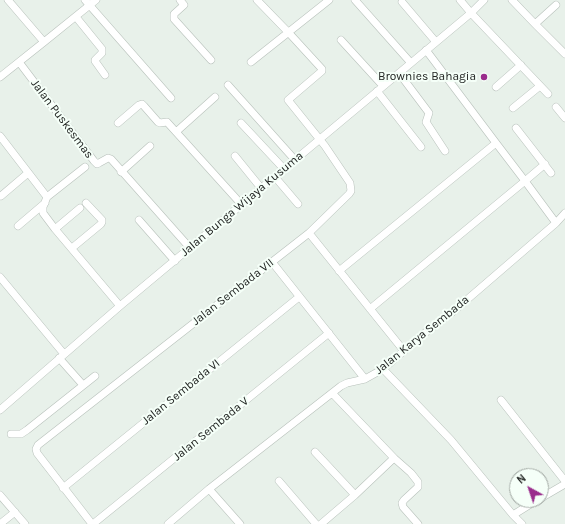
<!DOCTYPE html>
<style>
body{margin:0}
#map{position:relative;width:565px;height:524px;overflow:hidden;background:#e8f1ea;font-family:Karla,sans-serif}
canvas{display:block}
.north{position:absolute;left:509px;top:468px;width:40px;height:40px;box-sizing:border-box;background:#f5fff8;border:1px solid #a0a7a2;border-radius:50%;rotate:320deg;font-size:11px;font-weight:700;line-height:16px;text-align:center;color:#212422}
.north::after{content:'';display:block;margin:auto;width:14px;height:18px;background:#9a2c8c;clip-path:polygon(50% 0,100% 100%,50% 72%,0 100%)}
</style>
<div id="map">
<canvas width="565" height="524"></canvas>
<div class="north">N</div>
</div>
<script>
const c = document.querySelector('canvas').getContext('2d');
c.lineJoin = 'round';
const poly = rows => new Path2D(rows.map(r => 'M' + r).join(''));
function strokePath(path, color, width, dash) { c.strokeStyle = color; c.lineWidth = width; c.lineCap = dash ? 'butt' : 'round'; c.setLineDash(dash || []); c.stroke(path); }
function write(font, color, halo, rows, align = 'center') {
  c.font = font + ' Karla,sans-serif'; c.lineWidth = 4; c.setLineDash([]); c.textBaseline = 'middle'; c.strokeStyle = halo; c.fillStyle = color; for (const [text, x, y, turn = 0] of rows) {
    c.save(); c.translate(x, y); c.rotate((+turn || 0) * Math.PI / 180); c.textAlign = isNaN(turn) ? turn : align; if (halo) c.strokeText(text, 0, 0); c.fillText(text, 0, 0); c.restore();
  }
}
const minor = poly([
 [8,0,44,42],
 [85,0,171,98],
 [180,0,184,5,174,14,174,19,211,60],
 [355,0,411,63],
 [460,0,471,13,548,94],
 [512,0,535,24,565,54],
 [402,2,436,42],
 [76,17,102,49,102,53,95,60,95,61,105,75],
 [535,24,556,5],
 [341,40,383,86],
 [426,50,496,143],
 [19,62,94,161,97,164,99,163,108,158,111,159,190,248],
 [251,62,329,0],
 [399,73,429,113,426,122,445,151],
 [0,77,44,42,96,0],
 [228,85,295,160],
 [496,87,521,65],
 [377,91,421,147],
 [556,107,565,118],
 [513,108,540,86],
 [118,123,139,105,142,104,144,106,158,122,160,123,167,122,242,205],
 [241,123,284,169],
 [516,128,551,173],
 [176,132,215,97],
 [0,136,47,197,43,207,43,213,55,229,120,306],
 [235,156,261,188],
 [121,172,150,146],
 [275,177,298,204],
 [1,196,28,173],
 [47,197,85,167],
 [139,220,175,261],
 [18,226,45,203],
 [55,229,80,208],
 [309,233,404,351],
 [72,248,101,224,102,222,102,220,86,203],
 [272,262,365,379],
 [339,271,496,143,525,181,545,164],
 [0,277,64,354],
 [370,309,525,181,556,223],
 [59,358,83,385],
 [383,369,451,440,513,515,522,524],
 [332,393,394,458,411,473,418,482,418,487,404,500,402,503,403,507,418,524],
 [501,400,565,481],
 [0,410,120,306,471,13,484,0],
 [11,434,21,434,27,430,95,376],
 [315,452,355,495],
 [279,481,316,524],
 [63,488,299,297],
 [209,489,240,524],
 [0,495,25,524],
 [541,498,565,484],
 [513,515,537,500],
 [0,524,15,512],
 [92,524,37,453,36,449,38,445,309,233,349,194,351,191,350,183,325,146,288,100,322,71,322,69,289,33,257,0],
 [93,524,329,333],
 [168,524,209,489,341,386,347,383,365,379,383,369,390,363,421,336,455,310,556,223,565,213],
 [321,524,355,495,394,458]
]);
const markers = [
 [484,77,4,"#9a2c8c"]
];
const poiNames = [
 ["Brownies Bahagia",476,77]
];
const streetNames = [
 ["Jalan Puskesmas",62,119,53],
 ["Jalan Bunga Wijaya Kusuma",242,204,-40],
 ["Jalan Sembada VII",233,292,-38],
 ["Jalan Karya Sembada",422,335,-39],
 ["Jalan Sembada VI",181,392,-39],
 ["Jalan Sembada V",211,429,-39]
];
strokePath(minor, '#b7c0ba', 8);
strokePath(minor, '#fff', 7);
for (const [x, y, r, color] of markers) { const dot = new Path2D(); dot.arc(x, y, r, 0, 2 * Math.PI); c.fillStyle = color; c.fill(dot); strokePath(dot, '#f5fff8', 1.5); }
write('12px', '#212422', '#f5fff8', poiNames, 'right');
write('12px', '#212422', '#f5fff8', streetNames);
</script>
